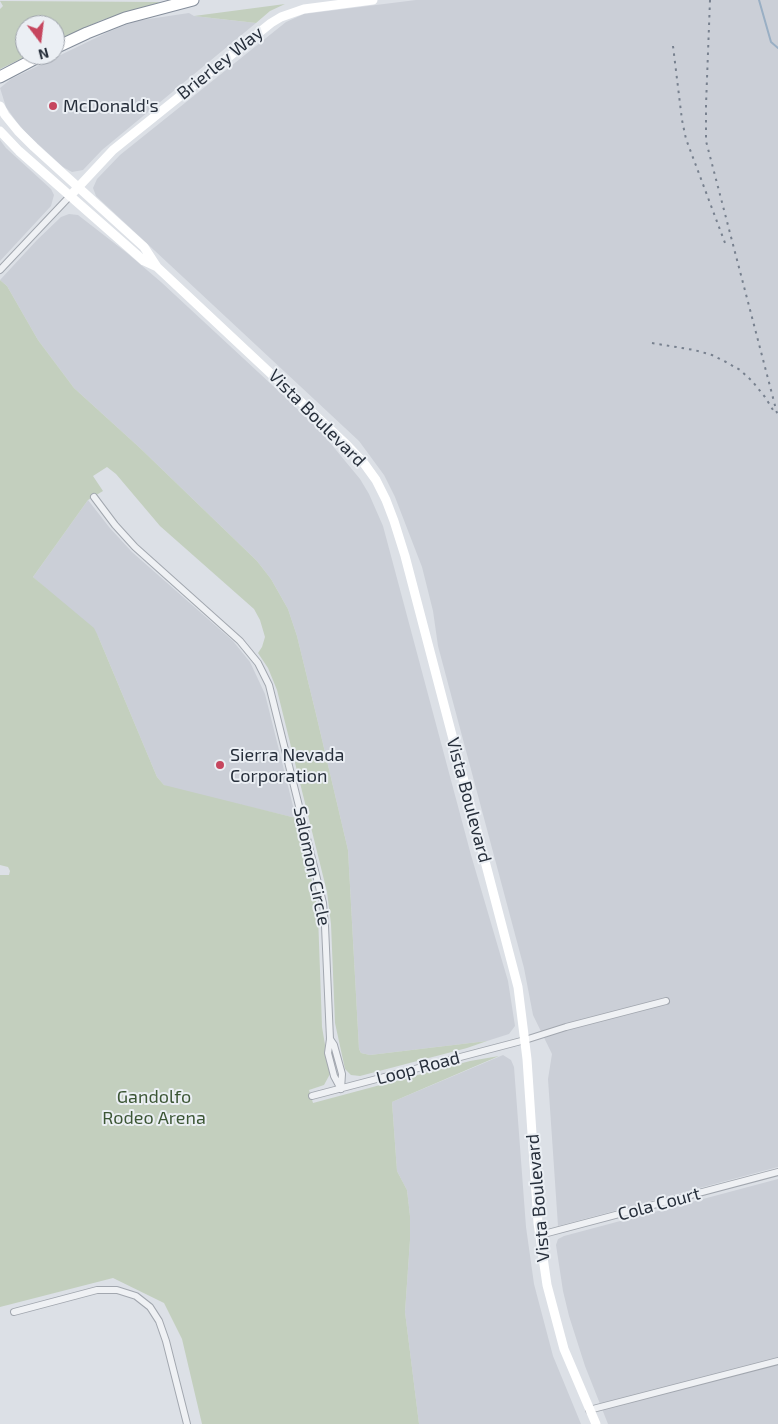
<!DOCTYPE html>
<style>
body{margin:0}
#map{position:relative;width:778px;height:1424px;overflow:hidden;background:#dce0e6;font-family:"Exo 2",sans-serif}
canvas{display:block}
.north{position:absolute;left:15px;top:15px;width:50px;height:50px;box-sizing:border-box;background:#ebeff4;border:1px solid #9da2aa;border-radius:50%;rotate:165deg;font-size:14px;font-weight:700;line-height:20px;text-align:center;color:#272f3b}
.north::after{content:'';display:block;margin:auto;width:18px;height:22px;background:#c6465e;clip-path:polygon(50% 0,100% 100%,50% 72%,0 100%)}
</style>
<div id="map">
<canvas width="778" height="1424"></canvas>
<div class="north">N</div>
</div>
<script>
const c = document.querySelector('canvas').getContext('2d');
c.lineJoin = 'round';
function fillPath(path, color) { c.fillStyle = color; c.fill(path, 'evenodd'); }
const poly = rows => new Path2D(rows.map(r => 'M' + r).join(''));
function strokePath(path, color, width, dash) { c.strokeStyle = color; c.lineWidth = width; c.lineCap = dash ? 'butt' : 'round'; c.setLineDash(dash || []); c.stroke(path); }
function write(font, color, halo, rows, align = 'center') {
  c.font = font + ' "Exo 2",sans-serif'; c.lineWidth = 4; c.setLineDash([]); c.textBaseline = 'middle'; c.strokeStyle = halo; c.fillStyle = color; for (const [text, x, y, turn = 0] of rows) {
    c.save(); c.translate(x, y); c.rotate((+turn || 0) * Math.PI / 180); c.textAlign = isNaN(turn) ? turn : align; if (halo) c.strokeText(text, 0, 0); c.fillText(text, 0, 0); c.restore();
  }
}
const built = poly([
 [416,0,778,0,778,1167,558,1226,548,1079,552,1054,533,1015,524,968,438,646,433,611,422,567,395,497,384,475,359,441,96,196,93,188,97,179,120,155,286,22,304,14],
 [189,13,194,16,256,23,102,150,83,170,72,172,63,167,26,133,16,121,6,107,0,88,11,79,108,32,135,21],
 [0,140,6,148,51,189,54,195,51,206,0,261],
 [69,214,78,215,127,253,161,282,285,397,322,433,360,479,369,494,383,526,471,855,508,981,515,1026,509,1034,487,1041,370,1055,361,1053,359,1049,348,850,316,714,297,636,288,609,271,579,257,561,140,448,74,388,38,340,7,286,0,280,37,240,61,217],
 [88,500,109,527,132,552,233,641,250,662,265,694,296,818,170,788,164,785,157,777,98,636,33,577],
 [503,1055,511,1060,514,1067,526,1227,534,1284,553,1356,581,1424,419,1424,405,1312,410,1240,410,1216,407,1190,397,1171,392,1102],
 [778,1179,778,1424,608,1424,585,1366,569,1316,563,1291,556,1245,558,1239,564,1236]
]);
const green = poly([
 [0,1,161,2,102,20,55,41,55,25,25,25,25,55,29,55,0,69,0,9,3,6],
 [285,4,270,11,256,23,194,16],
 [0,280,7,286,38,340,74,388,140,448,257,561,271,579,288,609,297,636,316,714,348,850,359,1049,361,1053,370,1055,487,1041,467,1048,360,1076,351,1075,345,1069,335,1023,331,924,327,892,277,690,268,668,258,653,262,647,265,637,260,620,254,609,160,526,116,474,107,467,93,476,103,491,88,500,33,577,94,628,98,636,157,777,164,785,296,818,314,889,318,915,322,1027,330,1074,324,1085,309,1090,313,1103,470,1061,499,1056,392,1102,397,1171,407,1190,410,1216,410,1240,405,1312,419,1424,202,1424,182,1339,164,1303,113,1278,0,1307,0,875,9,875,10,871,8,867,0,865]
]);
const stream = poly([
 [759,0,771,42,778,48]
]);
const street = poly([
 [0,270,70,196],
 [94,497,115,525,135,547,240,641,258,663,269,685,323,903,325,926,330,1039,328,1053,334,1076,341,1089],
 [330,1039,334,1045,342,1074,341,1089],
 [312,1096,525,1040,566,1027,666,1001],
 [540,1235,778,1172],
 [14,1312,97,1290,117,1290,136,1296,150,1307,159,1321,166,1341,187,1424],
 [589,1410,778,1361]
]);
const secondary = poly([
 [0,106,5,115,18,131,34,147,144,247,157,267,347,445,363,462,376,480,386,500,394,521,405,556,518,987,527,1059,538,1223,547,1285,564,1349,596,1424],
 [0,131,19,151,144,261,157,267],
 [70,196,113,150,271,23,281,17,304,9,373,0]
]);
const highway = poly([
 [55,48,87,33,125,18,193,0],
 [0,77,42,55]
]);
const rail = poly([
 [710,0,706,105,706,141,778,417],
 [673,46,682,120,686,139,725,243],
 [652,343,694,350,712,355,726,362,740,370,752,381,765,397,773,410]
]);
const markers = [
 [53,106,5,"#c6465e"],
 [220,765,5,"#c6465e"]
];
const streetNames = [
 ["Brierley Way",220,63,-39],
 ["Vista Boulevard",317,418,45],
 ["Vista Boulevard",469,800,75],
 ["Salomon Circle",312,866,78],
 ["Loop Road",418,1068,-15],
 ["Vista Boulevard",538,1198,-95],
 ["Cola Court",659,1204,-15]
];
const poiNames = [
 ["McDonald's",63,106],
 ["Sierra Nevada",230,755],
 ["Corporation",230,776]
];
const parkNames = [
 ["Gandolfo",154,1097],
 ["Rodeo Arena",154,1118]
];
fillPath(built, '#cbcfd7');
fillPath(green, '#c3cfbe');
strokePath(stream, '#99afc4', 2);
strokePath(street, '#a2a7af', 8);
strokePath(highway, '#858e9b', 13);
strokePath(street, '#eff1f4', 6);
strokePath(secondary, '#fff', 9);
strokePath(highway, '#fff', 11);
strokePath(rail, '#77808e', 2, [2.5, 5]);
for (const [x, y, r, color] of markers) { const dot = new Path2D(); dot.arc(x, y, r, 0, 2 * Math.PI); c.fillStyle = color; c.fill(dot); strokePath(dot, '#ebeff4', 2); }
write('18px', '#272f3b', '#ebeff4', streetNames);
write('18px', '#272f3b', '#ebeff4', poiNames, 'left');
write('18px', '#3c5635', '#ebeff4', parkNames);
</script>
